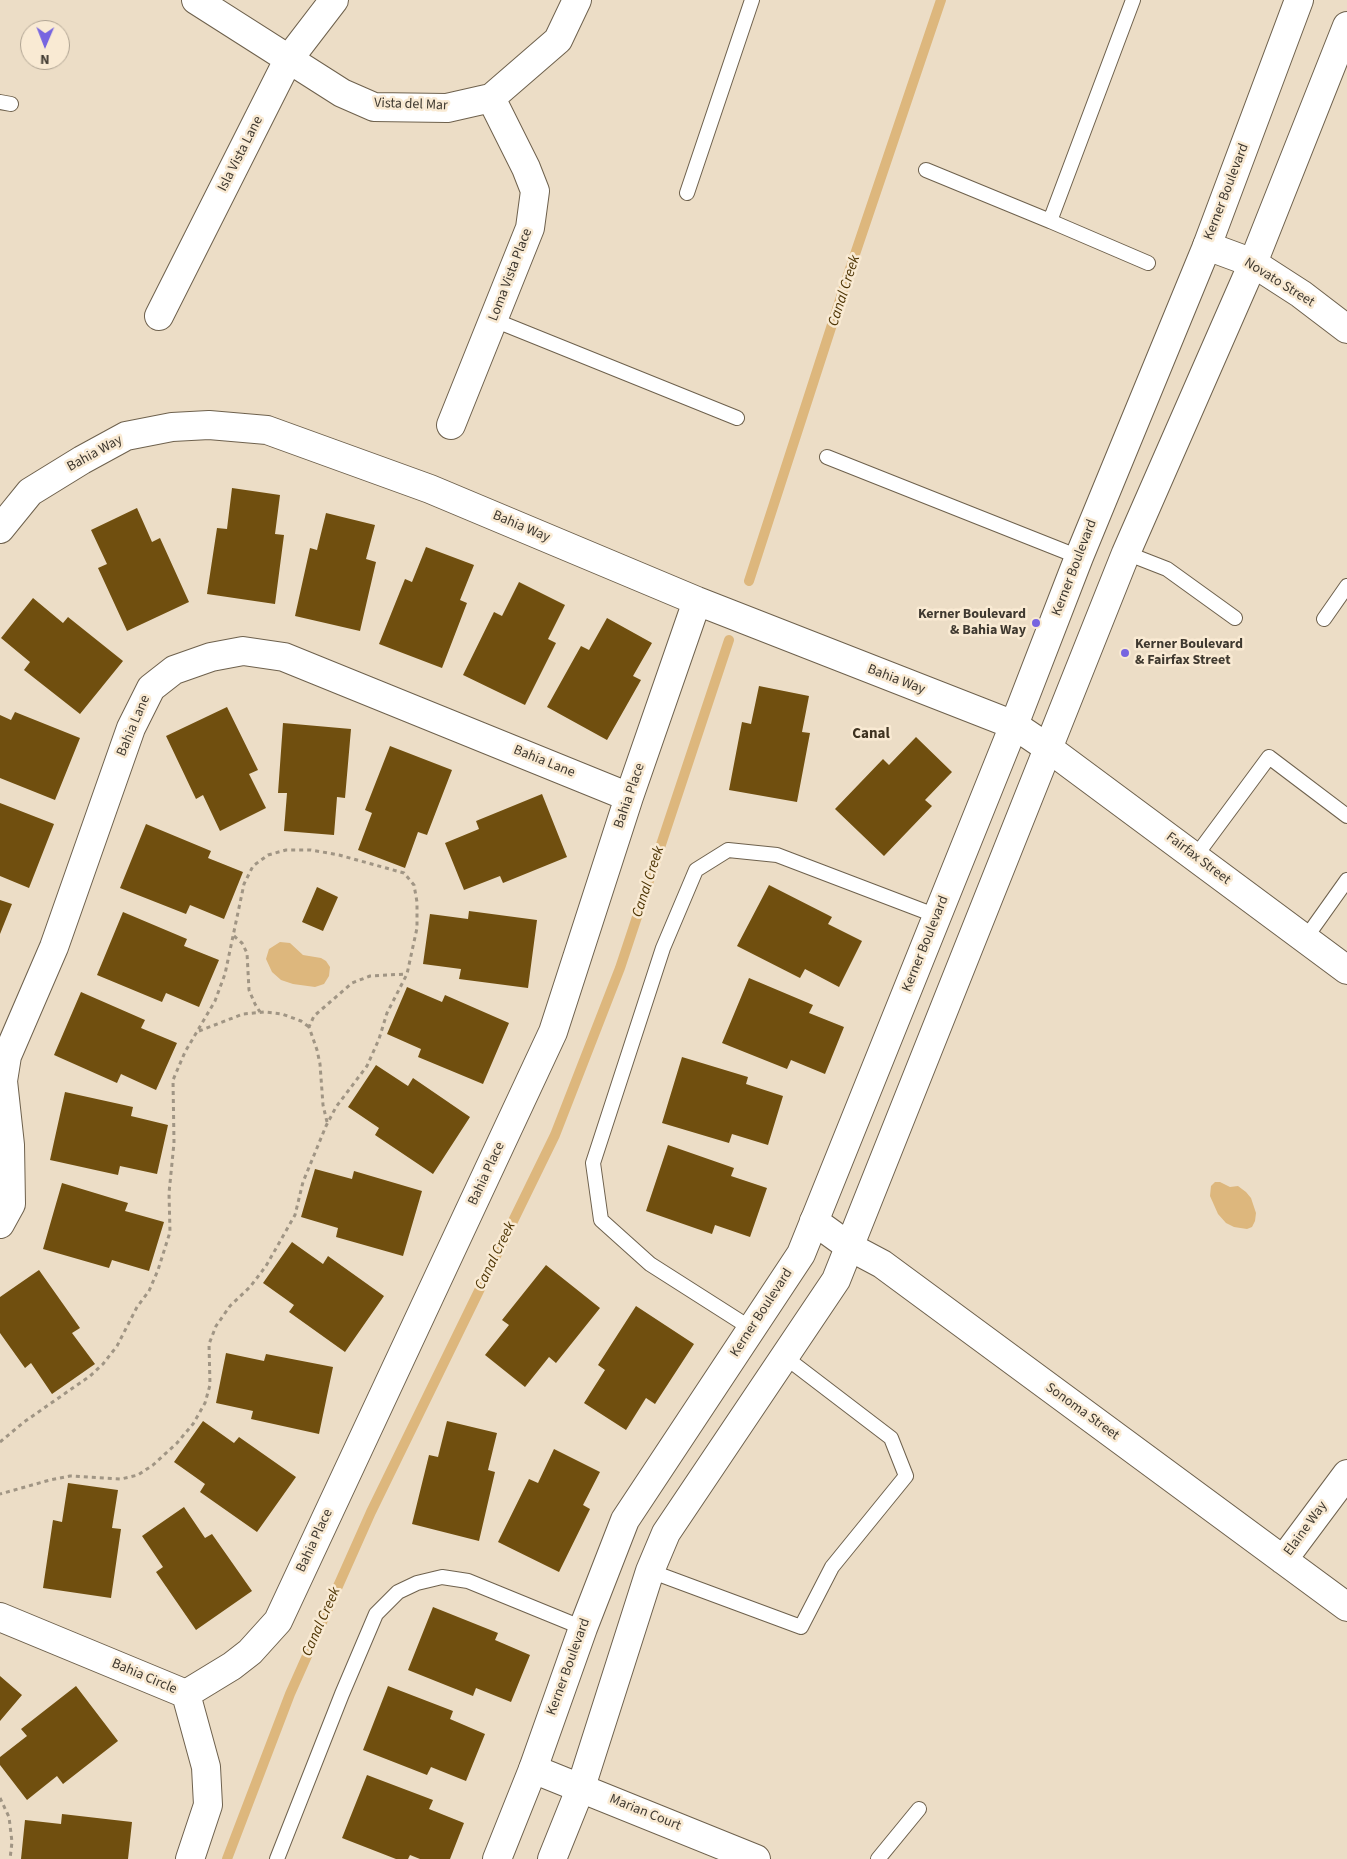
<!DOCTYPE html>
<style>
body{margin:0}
#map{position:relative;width:1347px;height:1859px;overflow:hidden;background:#ecddc6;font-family:"Source Sans 3",sans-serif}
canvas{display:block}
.north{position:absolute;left:20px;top:20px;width:50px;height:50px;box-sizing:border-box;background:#f9ead3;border:1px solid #afa392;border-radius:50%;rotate:181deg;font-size:14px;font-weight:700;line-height:20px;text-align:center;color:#3f3930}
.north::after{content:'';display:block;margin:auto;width:18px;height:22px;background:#7765e0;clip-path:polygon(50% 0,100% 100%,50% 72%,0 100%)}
</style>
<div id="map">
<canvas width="1347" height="1859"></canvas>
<div class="north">N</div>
</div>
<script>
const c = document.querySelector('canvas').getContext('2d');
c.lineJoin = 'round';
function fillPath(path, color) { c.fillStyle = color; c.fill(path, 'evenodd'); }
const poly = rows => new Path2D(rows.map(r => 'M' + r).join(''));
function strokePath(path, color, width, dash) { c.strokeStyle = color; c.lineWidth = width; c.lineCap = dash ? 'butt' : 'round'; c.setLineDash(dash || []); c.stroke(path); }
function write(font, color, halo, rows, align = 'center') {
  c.font = font + ' "Source Sans 3",sans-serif'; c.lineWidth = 5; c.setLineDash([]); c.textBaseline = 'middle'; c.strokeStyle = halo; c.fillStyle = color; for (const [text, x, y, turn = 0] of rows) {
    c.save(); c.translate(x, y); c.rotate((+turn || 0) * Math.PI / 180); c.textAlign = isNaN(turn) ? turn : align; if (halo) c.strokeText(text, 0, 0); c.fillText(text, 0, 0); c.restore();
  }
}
const water = poly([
 [280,942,290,943,303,955,321,958,326,961,330,967,329,976,324,984,315,987,293,984,281,980,272,972,266,959,269,949],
 [1215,1182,1220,1182,1230,1187,1238,1186,1246,1192,1251,1198,1256,1213,1255,1221,1252,1227,1247,1229,1234,1227,1226,1223,1218,1214,1210,1196,1211,1186]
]);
const stream = poly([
 [749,581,850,269,941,0],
 [227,1859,290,1694,371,1512,555,1135,620,968,729,640]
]);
const building = poly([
 [232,488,280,495,275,534,284,535,275,604,207,594,217,528,227,529],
 [137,508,152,542,160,538,189,602,127,631,98,568,107,564,91,530],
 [326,513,375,525,366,559,376,562,360,631,295,616,310,548,317,550],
 [426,547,474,565,460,600,467,603,442,668,379,644,405,579,412,582],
 [519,582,565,605,548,639,556,643,525,705,463,675,494,612,502,616],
 [33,598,63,623,68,617,123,661,80,714,24,670,30,662,1,638],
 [607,618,652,643,633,676,641,680,607,740,547,707,581,646,589,650],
 [759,686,809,696,802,732,810,733,797,802,729,790,742,722,751,724],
 [227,707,258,770,249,774,266,808,220,831,203,795,196,799,166,736],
 [15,712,80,738,55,800,0,778,0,715,11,720],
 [283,723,351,729,345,798,337,797,334,835,284,831,287,793,278,793],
 [916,737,952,772,925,800,932,806,884,856,835,809,883,759,889,765],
 [390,746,452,770,427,835,418,832,405,868,358,850,372,813,365,810],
 [542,794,567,857,503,883,500,876,464,890,445,843,479,829,476,821],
 [0,803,54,824,29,888,0,876],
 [146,824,211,851,208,858,243,872,224,919,190,905,186,914,120,888],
 [769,885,832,917,828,924,862,941,839,987,805,969,800,978,737,946],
 [317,887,338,897,323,931,302,922],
 [0,900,12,904,0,934],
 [469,911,537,920,528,988,459,979,461,969,423,964,430,914,468,919],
 [123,912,187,939,184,946,219,960,199,1007,166,993,162,1002,97,975],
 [749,978,813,1005,809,1013,844,1027,825,1074,791,1060,787,1069,722,1043],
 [407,987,442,1002,445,995,509,1023,483,1084,418,1057,421,1049,387,1034],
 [81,992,145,1020,141,1028,177,1043,156,1090,121,1074,117,1083,54,1055],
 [682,1057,748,1077,746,1084,783,1096,768,1145,732,1134,729,1143,662,1123],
 [376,1065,408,1086,413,1078,470,1117,433,1174,375,1135,379,1128,348,1107],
 [65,1092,133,1107,131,1116,168,1125,157,1174,120,1166,118,1175,50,1160],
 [668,1145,734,1168,731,1176,767,1188,750,1237,715,1225,712,1234,646,1211],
 [315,1169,352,1179,354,1171,422,1191,403,1256,336,1237,338,1228,301,1217],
 [62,1183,128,1203,125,1211,164,1222,149,1271,112,1260,109,1268,43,1249],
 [292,1242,323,1264,328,1256,384,1296,345,1352,289,1312,294,1305,263,1283],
 [546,1265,600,1308,556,1363,549,1357,525,1387,485,1355,509,1325,502,1320],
 [39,1270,80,1328,72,1333,95,1364,52,1394,31,1363,25,1368,0,1333,0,1297],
 [636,1306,694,1344,655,1404,646,1398,626,1430,584,1403,605,1370,598,1365],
 [226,1353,264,1361,266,1354,333,1367,319,1434,251,1419,253,1411,216,1403],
 [203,1421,234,1443,239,1437,296,1477,257,1532,200,1492,205,1484,174,1462],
 [447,1421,497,1433,488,1470,495,1472,479,1541,412,1524,429,1455,438,1457],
 [554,1449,600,1472,583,1505,590,1509,559,1572,498,1542,529,1479,538,1483],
 [68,1483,118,1490,112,1528,121,1529,111,1598,43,1588,53,1520,62,1522],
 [184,1507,205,1538,212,1534,252,1591,196,1630,156,1572,163,1567,142,1536],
 [433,1607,498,1633,495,1640,530,1655,511,1702,476,1688,473,1696,408,1670],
 [0,1676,22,1695,0,1721],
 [76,1686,118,1741,63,1784,57,1776,27,1800,0,1765,0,1757,27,1736,21,1729],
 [388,1686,453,1711,450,1719,485,1734,466,1781,431,1767,427,1775,363,1750],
 [367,1775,433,1800,429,1809,464,1823,450,1859,420,1859,410,1855,408,1859,396,1859,342,1838],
 [62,1814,132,1822,128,1859,21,1859,25,1820,61,1824]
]);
const path = poly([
 [234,936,242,943,247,953,249,990,255,1004,260,1012],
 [199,1031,243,1014,265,1012,282,1014,301,1021,309,1027],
 [327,1122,323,1105,320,1064,317,1050,309,1027,314,1016,352,983,370,976,406,974],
 [0,1442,24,1422,90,1376,103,1364,117,1346,137,1307,149,1291,158,1270,170,1232,169,1193,174,1143,173,1080,185,1052,215,1001,225,974,244,884,253,866,268,855,286,850,311,850,339,855,404,873,414,885,417,902,417,928,407,974,387,1013,379,1039,367,1066,336,1107,326,1126,303,1182,295,1215,266,1266,250,1287,230,1306,216,1326,209,1344,210,1385,205,1403,193,1424,177,1443,153,1465,138,1475,121,1479,70,1476,50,1480,0,1494],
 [0,1798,9,1817,12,1842,10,1859]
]);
const lane = poly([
 [1133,0,1050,221,1148,263],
 [0,102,11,104],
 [926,170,1050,221],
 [687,193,752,0],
 [494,320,737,418],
 [827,457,1079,557],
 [1126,553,1167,569,1235,618],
 [1324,619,1347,586],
 [1195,857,1269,757,1347,816],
 [1305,939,1347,880],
 [752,1329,650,1264,601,1220,593,1163,663,948,696,870,728,850,777,855,937,916],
 [650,1571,801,1627,832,1567,906,1476,891,1438,785,1357],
 [277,1859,342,1694,376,1614,398,1592,417,1583,442,1577,468,1581,583,1628],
 [878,1859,919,1809]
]);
const street = poly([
 [196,0,342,93,374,107,447,108,491,98,558,40,577,0],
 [1207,246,1253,263,1301,294,1347,329],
 [159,316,288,60,334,0],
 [451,425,530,228,535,191,526,168,491,98],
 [0,529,30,492,82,460,126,436,172,427,209,425,267,430,430,489,697,601,1014,725,1048,748,1347,970],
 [814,1221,850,1247,882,1264,1347,1607],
 [0,1224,11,1204,10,1145,3,1081,7,1056,54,947,131,728,151,688,174,670,211,657,243,651,284,657,629,797],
 [1283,1560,1347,1474],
 [0,1617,186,1694,206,1767,208,1805,190,1859],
 [186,1694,232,1666,250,1652,278,1621,454,1244,553,1032,629,797,697,601],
 [533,1769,756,1859]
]);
const secondary = poly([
 [497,1859,533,1769,583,1628,625,1520,801,1254,1014,725,1079,557,1207,246,1299,0],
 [552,1859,581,1787,650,1571,666,1533,836,1280,1126,553,1253,263,1347,26]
]);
const markers = [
 [1036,623,5,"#7765e0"],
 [1125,653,5,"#7765e0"]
];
const streetNames = [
 ["Vista del Mar",411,105,2],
 ["Isla Vista Lane",241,154,-63],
 ["Kerner Boulevard",1227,192,-69],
 ["Loma Vista Place",511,275,-69],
 ["Novato Street",1279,283,32],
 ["Bahia Way",95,454,-29],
 ["Bahia Way",521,527,23],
 ["Kerner Boulevard",1075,568,-69],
 ["Bahia Way",896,680,21],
 ["Bahia Lane",134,726,-67],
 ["Bahia Lane",544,762,22],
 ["Bahia Place",630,796,-71],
 ["Fairfax Street",1198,859,37],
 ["Kerner Boulevard",926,944,-68],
 ["Bahia Place",487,1174,-65],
 ["Kerner Boulevard",762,1313,-57],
 ["Sonoma Street",1082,1412,36],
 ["Elaine Way",1306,1529,-54],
 ["Bahia Place",315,1541,-65],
 ["Kerner Boulevard",569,1667,-70],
 ["Bahia Circle",144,1677,23],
 ["Marian Court",645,1813,22]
];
const poiNames = [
 ["Kerner Boulevard",1026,615],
 ["& Bahia Way",1026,631],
 ["Kerner Boulevard",1135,645,"left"],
 ["& Fairfax Street",1135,661,"left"]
];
const waterNames = [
 ["Canal Creek",845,291,-72],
 ["Canal Creek",649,882,-72],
 ["Canal Creek",496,1256,-64],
 ["Canal Creek",322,1622,-66]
];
const neighbourhoodNames = [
 ["Canal",871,735]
];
fillPath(water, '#ddb77d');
strokePath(stream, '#ddb77d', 10);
fillPath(building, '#704f0f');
strokePath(lane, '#6e614d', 16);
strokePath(street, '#6e614d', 30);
strokePath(secondary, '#6e614d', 30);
strokePath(path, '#a09584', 3, [4, 4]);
strokePath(lane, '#fff', 14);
strokePath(street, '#fff', 28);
strokePath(secondary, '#fff', 28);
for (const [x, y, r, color] of markers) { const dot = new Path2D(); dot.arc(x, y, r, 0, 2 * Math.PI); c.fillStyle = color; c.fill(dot); strokePath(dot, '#f9ead3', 2); }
write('14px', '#3f3930', '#f9ead3', streetNames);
write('bold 14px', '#3f3930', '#f9ead3', poiNames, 'right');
write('italic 15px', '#4e3504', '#f9ead3', waterNames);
write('bold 15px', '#3e3220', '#f9ead3', neighbourhoodNames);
</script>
